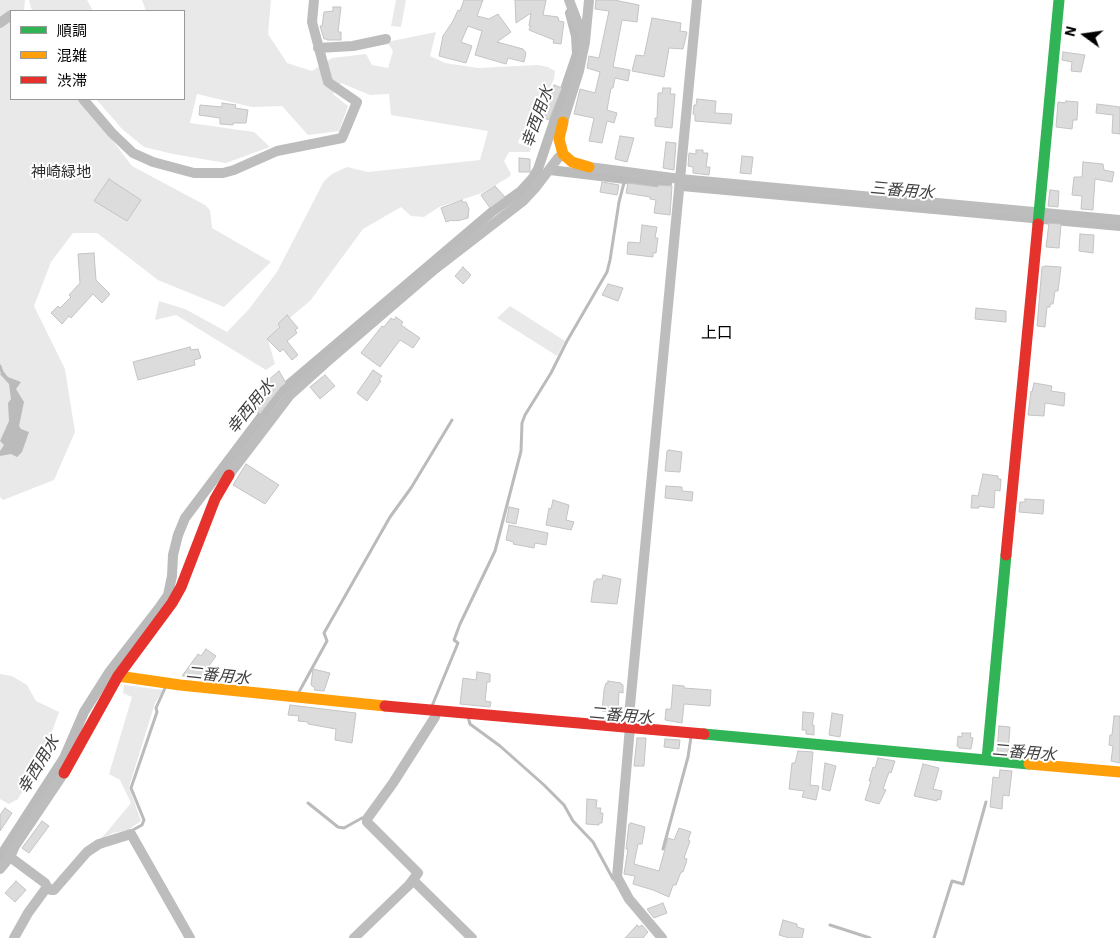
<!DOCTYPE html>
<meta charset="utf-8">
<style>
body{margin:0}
#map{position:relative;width:1120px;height:938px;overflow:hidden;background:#fff;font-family:"IBM Plex Sans","Noto Sans JP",sans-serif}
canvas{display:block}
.legend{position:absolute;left:10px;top:10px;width:175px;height:90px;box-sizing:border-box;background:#fff;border:1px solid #999;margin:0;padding:6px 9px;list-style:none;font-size:15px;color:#000}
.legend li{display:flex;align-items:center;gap:10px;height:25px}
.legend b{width:25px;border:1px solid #999}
.north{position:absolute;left:1060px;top:10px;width:50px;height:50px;-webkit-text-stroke:4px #fff;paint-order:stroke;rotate:284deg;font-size:14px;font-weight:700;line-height:20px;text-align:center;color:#000}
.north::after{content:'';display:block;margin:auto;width:18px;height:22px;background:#000;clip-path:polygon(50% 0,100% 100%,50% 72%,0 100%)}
</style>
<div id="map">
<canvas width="1120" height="938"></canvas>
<ul class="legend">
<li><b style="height:6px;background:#30b455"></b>順調</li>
<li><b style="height:6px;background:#ff9f0a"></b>混雑</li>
<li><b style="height:6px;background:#e5322d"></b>渋滞</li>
</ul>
<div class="north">N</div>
</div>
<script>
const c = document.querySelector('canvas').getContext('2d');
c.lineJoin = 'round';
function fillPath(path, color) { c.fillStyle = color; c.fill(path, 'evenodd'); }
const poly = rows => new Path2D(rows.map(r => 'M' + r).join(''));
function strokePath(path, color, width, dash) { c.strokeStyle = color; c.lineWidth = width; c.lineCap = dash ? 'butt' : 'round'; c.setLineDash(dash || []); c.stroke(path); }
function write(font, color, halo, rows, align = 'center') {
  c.font = font + ' "IBM Plex Sans","Noto Sans JP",sans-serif'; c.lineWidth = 4; c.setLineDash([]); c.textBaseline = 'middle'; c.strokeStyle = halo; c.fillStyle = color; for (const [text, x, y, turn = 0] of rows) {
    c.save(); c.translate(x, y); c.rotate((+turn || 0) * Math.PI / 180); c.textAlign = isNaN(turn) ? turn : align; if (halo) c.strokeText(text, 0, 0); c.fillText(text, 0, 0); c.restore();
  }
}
const green = poly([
 [0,0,25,0,24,11,11,11,11,99,81,99,132,166,205,205,210,210,212,228,271,262,224,307,158,280,97,233,73,233,51,262,34,306,65,369,75,432,54,480,3,500,0,497],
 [29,0,87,0,93,11,32,11],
 [142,0,271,0,268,34,287,63,312,71,332,58,366,54,372,65,388,68,393,51,387,42,436,32,430,56,445,63,478,68,538,65,548,67,555,71,554,79,534,121,519,139,518,143,531,148,530,152,509,152,504,161,511,174,509,177,482,193,439,207,424,217,411,216,401,207,363,229,310,301,281,325,268,340,275,364,266,370,176,315,155,320,159,301,185,309,227,332,249,309,277,272,324,181,332,174,347,167,368,172,480,160,488,131,391,115,389,94,370,95,341,83,333,94,348,106,339,131,308,135,282,106,252,107,197,94,190,123,254,132,270,147,226,163,173,154,144,147,122,129,96,99,184,99,184,11,146,11],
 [396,0,406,0,401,27,391,26],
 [510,306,565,341,557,356,497,318],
 [0,674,12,676,27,685,36,701,59,712,43,757,18,799,9,804,0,799],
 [124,685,163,690,155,703,129,787,141,821,128,830,113,833,101,839,101,838,106,833,131,803,120,780,109,774,132,697,123,693]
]);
const water = poly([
 [3,371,8,377,21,382,16,389,24,402,19,426,21,429,29,432,22,452,17,457,11,454,0,456,0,451,4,445,0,441,9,421,8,403,11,399,9,384,0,374]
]);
const stream = poly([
 [0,366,2,372],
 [299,692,327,641,324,633,390,517,411,488,452,420],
 [432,706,458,643,454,640,460,624,495,551,521,451,522,423,525,415,551,373,567,341,607,272,610,260,619,202,625,179],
 [468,717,470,724,500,746,544,785,564,805,573,821,593,842,613,879],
 [308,803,338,827,344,828,362,818,365,818],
 [131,831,142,825,144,820,131,788,157,712,156,708,165,688],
 [663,849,688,757,691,737],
 [830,925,870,938],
 [934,938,952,881,963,884,986,802]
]);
const canal = poly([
 [550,170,667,184],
 [682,186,1120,226],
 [0,857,64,758,84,712,110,671,159,608,168,595,172,576,173,555,178,535,185,518,280,392,493,211,521,191,532,179,538,169,577,54,576,36,570,13]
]);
const building = poly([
 [464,0,483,0,477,16,489,19,498,14,511,32,497,42,523,49,526,53,524,62,508,58,506,64,475,55,482,31,468,26,461,42,472,46,466,63,439,56,443,36,453,21,458,10,460,11,464,0],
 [515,0,546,0,543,15,558,17,559,21,564,22,561,44,553,43,554,40,529,30,531,26,529,26,531,13,516,23,515,0],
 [596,0,614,0,639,5,637,22,622,20,613,67,630,70,628,81,615,78,613,88,611,88,607,110,617,113,614,123,607,121,602,143,589,141,594,118,574,114,580,89,595,93,600,72,587,68,589,56,599,58,609,11,595,9,596,0],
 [333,7,341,7,338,32,341,32,341,40,327,40,327,39,324,39,320,26,322,26,324,12,333,11,333,7],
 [652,18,681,23,680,31,687,32,683,49,669,48,664,77,632,71,636,55,644,56,652,18],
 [1063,52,1085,55,1081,72,1071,71,1072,62,1062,60,1063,52],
 [554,85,562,88,549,120,539,116,545,103,548,104,554,85],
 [663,88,671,88,670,94,675,94,672,128,655,126,655,118,657,118,658,93,662,93,663,88],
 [697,99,716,101,715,113,732,114,731,124,695,121,695,115,693,114,694,105,696,105,697,99],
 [1066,101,1078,102,1077,120,1073,120,1072,129,1056,127,1058,102,1065,103,1066,101],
 [222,103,236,105,235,108,248,110,246,123,233,123,233,125,220,124,220,118,199,115,200,105,222,107,222,103],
 [1097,104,1120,107,1120,134,1112,133,1113,115,1096,113,1097,104],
 [620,136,634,138,627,162,615,159,620,136],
 [666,142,676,143,674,170,663,168,666,142],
 [696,150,703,150,703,153,708,153,706,167,710,167,709,175,693,173,693,167,688,166,689,153,696,154,696,150],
 [742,156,753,157,751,174,740,173,742,156],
 [519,158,530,159,530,172,519,172,519,158],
 [1083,162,1103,164,1104,170,1114,172,1112,182,1095,179,1093,210,1081,209,1082,196,1072,195,1074,177,1082,177,1083,162],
 [109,179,141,200,127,221,94,201,109,179],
 [602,182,619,185,617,195,600,192,602,182],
 [628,183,658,187,658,185,672,186,670,215,654,213,656,200,650,199,650,197,626,193,628,183],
 [495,186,505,197,490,208,481,195,495,186],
 [1050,190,1059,191,1058,207,1048,206,1050,190],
 [462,200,462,202,466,202,469,209,468,218,457,221,457,220,453,221,452,220,446,222,441,208,462,200],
 [1049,223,1061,224,1059,248,1046,247,1049,223],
 [642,225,657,227,655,238,658,238,656,253,653,253,653,257,627,254,628,242,640,243,642,225],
 [1080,234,1094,235,1093,253,1079,251,1080,234],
 [94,253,96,280,110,294,102,303,93,294,71,318,69,316,62,324,51,313,58,306,60,308,71,297,69,295,80,283,78,254,94,253],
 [1046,266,1061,267,1058,291,1055,291,1053,304,1050,304,1050,307,1047,307,1045,327,1037,326,1042,267,1046,266],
 [463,267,471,275,463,284,455,276,463,267],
 [608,284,623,288,618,301,602,295,608,284],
 [976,308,1006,311,1006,322,975,319,976,308],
 [287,315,298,328,295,330,297,333,287,341,298,355,292,360,283,349,280,352,267,339,280,327,278,324,287,315],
 [396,317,403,322,401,325,420,338,413,348,400,340,380,367,361,353,382,326,384,327,391,318,394,320,396,317],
 [190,347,191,350,198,349,201,358,194,360,195,365,138,380,133,362,190,347],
 [373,370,382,376,379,380,381,381,367,401,357,393,373,370],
 [279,371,286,383,281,387,260,414,251,407,269,383,267,381,279,371],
 [325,375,335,386,320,399,310,387,325,375],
 [1034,383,1052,386,1051,391,1065,393,1064,406,1045,403,1044,416,1028,415,1031,391,1032,392,1034,383],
 [669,450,682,452,680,472,665,471,667,451,669,450],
 [246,464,279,485,265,504,233,485,246,464],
 [983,474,998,476,998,479,1001,479,1000,491,995,490,994,508,979,506,979,508,971,508,972,495,978,496,983,474],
 [666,486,682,487,682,491,693,492,692,501,665,498,666,486],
 [1025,499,1044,500,1043,514,1019,512,1020,502,1025,502,1025,499],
 [553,500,569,505,566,520,574,522,571,530,546,525,549,508,551,509,553,500],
 [509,507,519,509,516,524,506,522,509,507],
 [509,525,548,533,546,545,535,543,534,548,513,544,514,542,506,540,509,525],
 [603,575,621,579,617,604,591,602,594,581,596,581,596,579,602,579,603,575],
 [206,649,216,656,201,677,182,676,198,654,201,656,206,649],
 [313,669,330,673,324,691,314,690,315,688,311,685,313,669],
 [477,672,490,674,490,682,487,682,485,701,491,702,490,707,460,704,463,678,476,680,477,672],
 [608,681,621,683,621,684,623,685,623,693,619,692,618,712,602,711,604,690,606,683,608,683,608,681],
 [673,685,684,686,684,688,711,690,710,706,684,704,682,723,665,720,666,709,671,709,673,685],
 [290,705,356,713,352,743,335,740,336,729,308,724,308,722,298,721,299,716,288,715,290,705],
 [803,712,814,713,812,725,814,725,814,735,806,734,806,730,802,730,803,712],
 [832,713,843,715,840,737,829,735,832,713],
 [1114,716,1120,716,1120,763,1111,761,1113,746,1109,745,1110,735,1112,735,1114,716],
 [999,726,1010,727,1008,753,997,752,999,726],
 [962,733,971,733,970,737,973,738,971,749,959,748,959,747,957,746,958,736,962,737,962,733],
 [637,738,646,738,644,766,634,766,637,738],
 [665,739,680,740,679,749,664,747,665,739],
 [798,751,813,752,810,785,819,786,816,800,802,797,804,791,789,789,792,763,795,763,798,751],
 [878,758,895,761,891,773,889,772,883,789,886,790,879,804,865,800,871,781,869,781,873,767,875,768,878,758],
 [825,763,836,766,830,791,822,789,825,763],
 [923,764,939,768,933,789,942,791,940,800,937,799,937,801,914,796,923,764],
 [1000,770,1012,771,1009,796,1003,795,1002,809,990,807,993,777,999,778,1000,770],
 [587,799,597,800,596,808,601,808,600,813,603,813,602,823,599,823,599,825,586,824,587,799],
 [5,808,12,813,0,831,0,815,5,808],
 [42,821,49,826,29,853,22,848,42,821],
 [631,823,645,827,642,844,638,844,634,864,659,871,668,838,674,840,679,828,691,832,688,840,690,841,684,858,687,859,686,863,683,872,681,872,676,885,673,885,669,897,653,890,633,884,635,876,624,874,628,849,626,849,629,824,631,823],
 [16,881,26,890,15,902,5,893,16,881],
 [663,903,667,913,654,918,647,909,663,903],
 [783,920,797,924,797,927,804,929,802,938,789,938,779,935,783,920],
 [637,925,639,927,642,925,648,932,643,938,625,938,637,925]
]);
const street = poly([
 [569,0,584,39],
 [0,23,11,15],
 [318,48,353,46,386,39],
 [83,99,112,133,133,153,153,162,194,173,223,173,234,170,277,151,342,138,357,102,328,82,312,22,314,0],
 [563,122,579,71,585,42,589,0],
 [589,167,680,179,1120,220],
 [229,475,290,395,329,360,435,269,523,201,536,187,558,158,563,154],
 [628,727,697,0],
 [630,727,617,877,629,899,662,938],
 [10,857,45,883,47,887,51,890,54,890,87,852,99,844,131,834,190,938],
 [0,869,10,857,15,846,64,773],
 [413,880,472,938],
 [14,938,28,913,47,887],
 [354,938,409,885,418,873,367,822,367,819,393,783,435,717,436,710]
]);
const fast = poly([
 [1038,224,1059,0],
 [704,734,1029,764],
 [987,759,1006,555]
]);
const slow = poly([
 [563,122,559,139,563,154,572,162,589,167],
 [118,676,180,685,385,706],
 [1029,764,1120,772]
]);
const jam = poly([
 [1006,555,1038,224],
 [385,706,704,734],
 [64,773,118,676,172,603,181,587,215,499,229,475]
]);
const parkNames = [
 ["神崎緑地",61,173]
];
const waterNames = [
 ["幸西用水",538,117,-70],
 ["三番用水",902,191,5],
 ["幸西用水",251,407,-51],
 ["二番用水",218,676,6],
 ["二番用水",621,716,5],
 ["二番用水",1024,753,5],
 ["幸西用水",39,765,-59]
];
const neighbourhoodNames = [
 ["上口",717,333]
];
fillPath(green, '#e9e9e9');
fillPath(water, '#bbb');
strokePath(stream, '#bbb', 3);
strokePath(canal, '#bbb', 10);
fillPath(building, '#dcdcdc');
strokePath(building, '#c4c4c4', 1);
strokePath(street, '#bdbdbd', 10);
strokePath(fast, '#30b455', 11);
strokePath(slow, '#ff9f0a', 11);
strokePath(jam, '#e5322d', 11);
write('15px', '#2e2e2e', '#fff', parkNames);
write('italic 16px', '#3f3f3f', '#fff', waterNames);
write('16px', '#000', '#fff', neighbourhoodNames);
</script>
